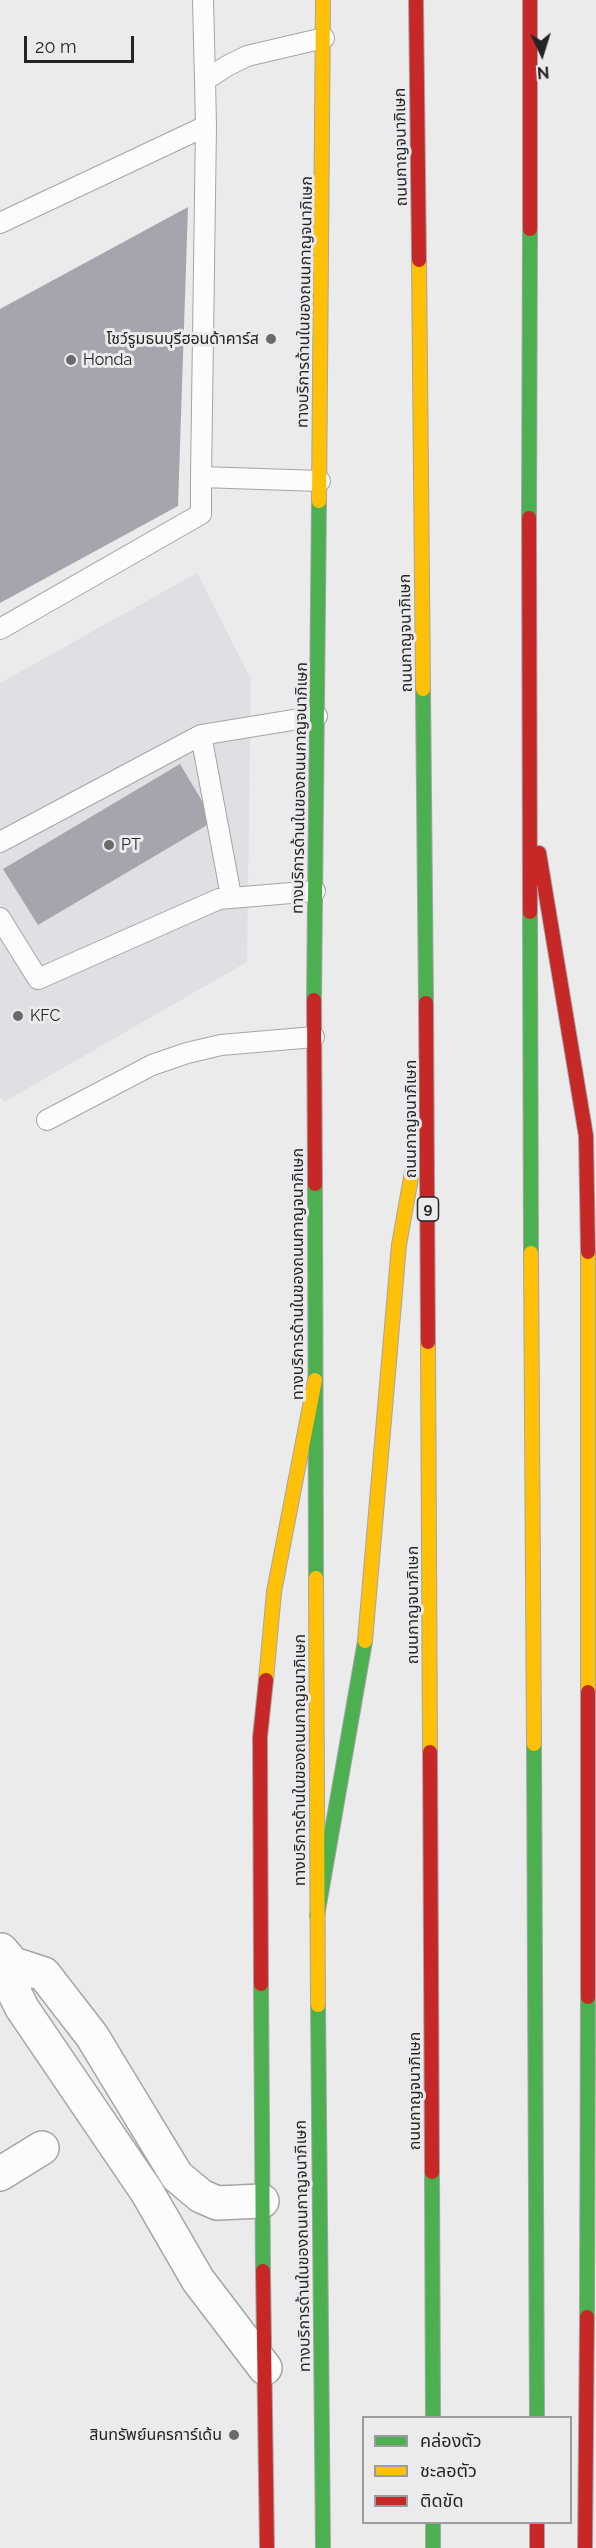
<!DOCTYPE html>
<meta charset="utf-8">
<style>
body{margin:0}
#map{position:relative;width:596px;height:2548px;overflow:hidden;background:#ebebec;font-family:Raleway,"Noto Sans Thai",sans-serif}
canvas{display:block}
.legend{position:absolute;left:362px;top:2416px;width:210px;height:108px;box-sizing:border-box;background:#ebeaed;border:2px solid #9c9b9d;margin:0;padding:8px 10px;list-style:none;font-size:18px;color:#252425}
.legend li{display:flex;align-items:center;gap:12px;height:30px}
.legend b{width:30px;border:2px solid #9c9b9d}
.north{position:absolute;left:512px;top:24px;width:60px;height:60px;-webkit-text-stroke:4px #ebeaed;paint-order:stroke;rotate:176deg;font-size:16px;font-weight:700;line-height:24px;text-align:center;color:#252425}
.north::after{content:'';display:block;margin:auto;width:21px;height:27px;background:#252425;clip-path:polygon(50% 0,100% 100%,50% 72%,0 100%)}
.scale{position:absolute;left:24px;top:36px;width:110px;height:27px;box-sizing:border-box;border:3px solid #252425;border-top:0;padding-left:8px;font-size:18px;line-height:21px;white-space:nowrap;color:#252425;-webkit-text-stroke:4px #ebeaed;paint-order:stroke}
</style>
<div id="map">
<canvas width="596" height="2548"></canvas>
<ul class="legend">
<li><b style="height:8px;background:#4caf50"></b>คล่องตัว</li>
<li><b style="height:8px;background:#ffc107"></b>ชะลอตัว</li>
<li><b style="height:8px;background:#c62828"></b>ติดขัด</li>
</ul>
<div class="north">N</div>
<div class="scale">20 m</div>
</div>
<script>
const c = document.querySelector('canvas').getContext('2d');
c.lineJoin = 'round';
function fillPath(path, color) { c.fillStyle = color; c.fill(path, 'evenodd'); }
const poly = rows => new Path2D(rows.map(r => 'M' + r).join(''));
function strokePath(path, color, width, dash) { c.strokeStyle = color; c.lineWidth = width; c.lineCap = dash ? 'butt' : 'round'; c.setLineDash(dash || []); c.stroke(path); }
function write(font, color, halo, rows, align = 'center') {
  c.font = font + ' Raleway,"Noto Sans Thai",sans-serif'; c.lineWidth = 6; c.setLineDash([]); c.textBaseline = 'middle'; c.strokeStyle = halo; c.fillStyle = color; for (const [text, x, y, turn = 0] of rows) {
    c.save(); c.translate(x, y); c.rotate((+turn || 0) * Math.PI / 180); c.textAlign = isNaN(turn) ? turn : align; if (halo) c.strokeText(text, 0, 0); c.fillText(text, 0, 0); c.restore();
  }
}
const built = poly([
 [197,573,251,679,247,962,4,1102,0,1096,0,683]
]);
const building = poly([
 [188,207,178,506,0,603,0,309],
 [180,764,214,821,38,925,3,869]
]);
const lane = poly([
 [203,0,205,80],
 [0,223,206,126,205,80,227,66,247,56,324,38],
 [201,477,206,126],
 [0,629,201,514,201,477,320,481],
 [201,735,231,896],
 [0,842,201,735,317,716],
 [0,918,38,979,219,899,315,891],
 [47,1120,152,1065,187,1053,221,1045,314,1037]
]);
const street = poly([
 [1,1950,13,1964,44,1974,92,2036,177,2176,201,2196,217,2203,262,2201],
 [13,1964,15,1994,22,2008,147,2192,198,2280,265,2368],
 [0,2174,42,2148]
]);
const fast = poly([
 [529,518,530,229],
 [423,689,426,1003],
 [530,912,531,1253],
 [314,1000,319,501],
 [315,1184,316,1578],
 [534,1744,537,2418],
 [317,1916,365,1641],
 [261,1984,263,2271],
 [318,2005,323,2548],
 [432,2172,433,2418],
 [587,2317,588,1997],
 [433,2522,433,2548]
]);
const slow = poly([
 [419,260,423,689],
 [319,501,323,0],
 [588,1252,588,1692],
 [531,1253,534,1744],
 [428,1342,430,1752],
 [316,1578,318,2005],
 [365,1641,399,1245,412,1172],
 [266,1680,274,1592,315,1380]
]);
const jam = poly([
 [416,0,419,260],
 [530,229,530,0],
 [529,518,530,912],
 [539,853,586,1136,588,1252],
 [314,1000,315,1184],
 [426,1003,428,1342],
 [430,1752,432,2172],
 [261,1984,260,1737,266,1680],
 [588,1997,588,1692],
 [263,2271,267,2548],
 [537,2522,537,2548],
 [585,2548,587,2317]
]);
const markers = [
 [271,339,6,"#6a6a6b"],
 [71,360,6,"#6a6a6b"],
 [109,845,6,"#6a6a6b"],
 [18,1016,6,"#6a6a6b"],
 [234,2435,6,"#6a6a6b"]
];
const shields = [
 [428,1209,21]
];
const shieldNames = [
 ["9",428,1209]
];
const streetNames = [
 ["ถนนกาญจนาภิเษก",401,147,-91],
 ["ทางบริการด้านในของถนนกาญจนาภิเษก",305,302,-89],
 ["ถนนกาญจนาภิเษก",406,633,-91],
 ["ทางบริการด้านในของถนนกาญจนาภิเษก",300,788,-89],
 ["ถนนกาญจนาภิเษก",411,1119,-90],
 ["ทางบริการด้านในของถนนกาญจนาภิเษก",298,1274,-90],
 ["ถนนกาญจนาภิเษก",413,1605,-90],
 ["ทางบริการด้านในของถนนกาญจนาภิเษก",300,1760,-90],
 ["ถนนกาญจนาภิเษก",415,2091,-90],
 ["ทางบริการด้านในของถนนกาญจนาภิเษก",303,2246,-91]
];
const poiNames = [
 ["โชว์รูมธนบุรีฮอนด้าคาร์ส",259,339,"right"],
 ["Honda",83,360],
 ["PT",121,845],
 ["KFC",30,1016],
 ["สินทรัพย์นครการ์เด้น",222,2435,"right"]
];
fillPath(built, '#e1dee4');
fillPath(building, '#a8a4ad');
strokePath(lane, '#a5a5a6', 22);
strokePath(street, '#a5a5a6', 36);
strokePath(fast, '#a5a5a6', 16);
strokePath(slow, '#a5a5a6', 16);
strokePath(jam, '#a5a5a6', 16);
strokePath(lane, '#fcfcfc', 20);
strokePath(street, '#fcfcfc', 33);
strokePath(fast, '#4caf50', 14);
strokePath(slow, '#ffc107', 14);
strokePath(jam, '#c62828', 14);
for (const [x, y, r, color] of markers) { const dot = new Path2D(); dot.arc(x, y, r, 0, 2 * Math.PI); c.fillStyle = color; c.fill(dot); strokePath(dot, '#ebeaed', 2); }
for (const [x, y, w] of shields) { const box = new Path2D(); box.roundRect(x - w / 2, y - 12, w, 24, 4.5); c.fillStyle = '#ebeaed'; c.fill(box); strokePath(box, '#252425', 1.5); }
write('bold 15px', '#252425', null, shieldNames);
write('16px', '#252425', '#ebeaed', streetNames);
write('16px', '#252425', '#ebeaed', poiNames, 'left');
</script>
